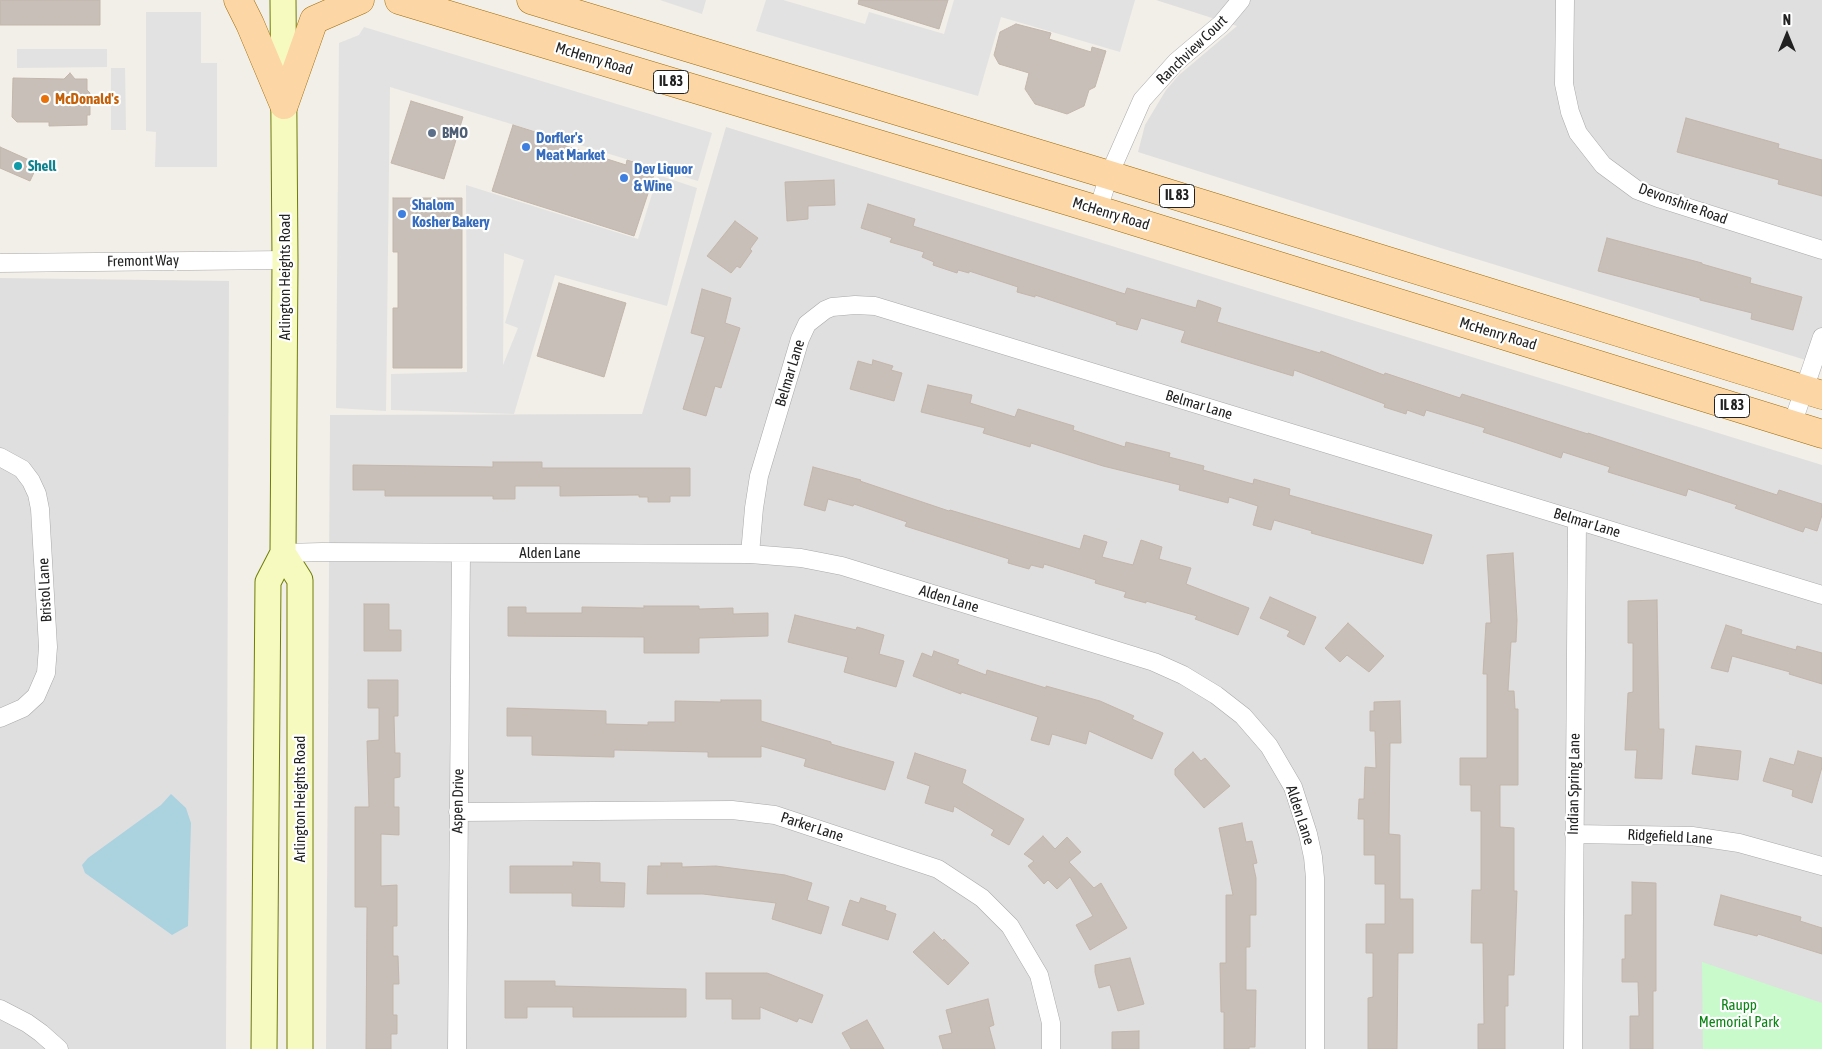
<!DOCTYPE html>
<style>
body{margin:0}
#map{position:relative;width:1822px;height:1049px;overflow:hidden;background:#f2efe9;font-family:"Asap Condensed",sans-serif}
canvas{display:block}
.north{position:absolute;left:1762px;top:10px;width:50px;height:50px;-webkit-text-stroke:4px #fff;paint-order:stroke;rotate:0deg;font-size:14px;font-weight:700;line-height:20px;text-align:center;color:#222}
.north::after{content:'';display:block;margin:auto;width:18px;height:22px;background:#222;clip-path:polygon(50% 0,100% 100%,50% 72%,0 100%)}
</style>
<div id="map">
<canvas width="1822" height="1049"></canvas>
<div class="north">N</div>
</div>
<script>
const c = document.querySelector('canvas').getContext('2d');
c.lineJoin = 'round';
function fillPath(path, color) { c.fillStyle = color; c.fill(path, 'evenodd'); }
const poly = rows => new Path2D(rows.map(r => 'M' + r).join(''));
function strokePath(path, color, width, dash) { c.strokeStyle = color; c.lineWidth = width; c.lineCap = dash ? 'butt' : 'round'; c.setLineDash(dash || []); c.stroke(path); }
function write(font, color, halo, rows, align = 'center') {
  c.font = font + ' "Asap Condensed",sans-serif'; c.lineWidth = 4.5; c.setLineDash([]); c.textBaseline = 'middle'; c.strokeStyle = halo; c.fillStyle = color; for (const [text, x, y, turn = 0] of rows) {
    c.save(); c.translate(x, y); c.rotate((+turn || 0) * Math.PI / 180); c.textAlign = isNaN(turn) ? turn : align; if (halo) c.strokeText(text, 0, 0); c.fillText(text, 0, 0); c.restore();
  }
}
const residential = poly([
 [1156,0,1822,0,1822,365,1447,250,1138,152,1145,125,1166,90,1179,75,1237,26],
 [726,127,1822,465,1822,1049,326,1049,330,415,642,414],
 [0,278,229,281,226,1049,0,1049]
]);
const park = poly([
 [1702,962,1822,1003,1822,1049,1703,1049]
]);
const parking = poly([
 [660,0,706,0,702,14],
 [766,0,783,0,865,24,869,12,944,34,954,0,1135,0,1120,52,1001,17,978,96,756,31],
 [146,12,201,12,201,63,217,63,217,167,155,167,156,132,146,131],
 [364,27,712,133,698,181,390,87,386,411,336,408,339,43,359,35],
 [17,49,107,49,107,67,17,68],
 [111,68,125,68,126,130,111,130],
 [658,175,697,188,667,306,555,275,514,414,391,410,391,374,467,372,466,185,638,239],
 [504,253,524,260,505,323,518,328,503,365]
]);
const water = poly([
 [171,794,186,808,191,823,188,926,172,935,85,873,82,865,88,858,161,805]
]);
const building = poly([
 [0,0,100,0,100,25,0,25,0,0],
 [859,0,948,0,939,29,858,4,859,0],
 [1016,24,1051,33,1049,39,1091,52,1092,47,1106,51,1095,87,1089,90,1084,106,1067,114,1035,104,1025,89,1029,73,999,64,994,55,1000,32,1016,24],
 [70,73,75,79,87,79,87,90,90,93,90,115,87,115,87,125,49,126,49,122,17,122,12,117,13,78,64,79,70,73],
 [411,101,463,117,444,179,391,163,411,101],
 [1686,118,1779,144,1778,148,1822,160,1822,196,1778,184,1779,180,1677,152,1686,118],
 [513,125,542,134,541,138,626,165,627,160,656,169,634,236,492,191,513,125],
 [0,147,38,164,30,181,0,168,0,147],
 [834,180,835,205,808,206,808,219,787,221,785,182,834,180],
 [393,198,462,198,462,368,393,368,393,308,398,308,398,252,393,252,393,198],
 [868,204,915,219,913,226,1125,294,1127,288,1196,308,1198,300,1221,308,1217,322,1320,353,1321,351,1384,375,1385,373,1460,398,1462,394,1588,434,1588,433,1777,495,1779,490,1822,504,1822,515,1817,531,1805,527,1803,532,1735,508,1737,505,1688,489,1686,496,1608,472,1610,467,1563,452,1561,458,1517,443,1483,432,1485,428,1426,410,1424,416,1407,410,1406,414,1384,407,1385,404,1294,370,1293,376,1181,342,1185,331,1141,318,1137,330,1116,324,1117,322,1035,295,1035,297,1017,292,1018,287,969,271,969,273,958,270,957,273,933,265,934,262,922,257,924,252,890,242,892,238,861,228,868,204],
 [735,221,758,238,750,249,752,251,740,268,737,266,731,273,707,256,735,221],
 [1607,238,1702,263,1702,264,1751,278,1750,283,1802,297,1793,330,1751,319,1752,313,1700,300,1700,298,1598,271,1607,238],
 [559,283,626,303,604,377,537,356,559,283],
 [702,289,731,298,725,323,740,328,721,388,715,386,706,416,683,409,705,337,691,333,702,289],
 [873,360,893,366,891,370,902,373,894,401,850,389,858,361,872,365,873,360],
 [928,385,972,395,970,403,1015,417,1018,409,1074,426,1073,430,1125,447,1126,442,1170,453,1169,457,1204,466,1203,470,1253,484,1254,479,1290,489,1289,495,1432,535,1423,564,1311,533,1312,531,1274,520,1271,530,1253,525,1258,506,1229,497,1228,503,1179,490,1180,485,1103,466,1031,443,1030,447,983,433,985,428,921,412,928,385],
 [493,462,542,462,542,468,690,468,690,496,670,496,670,502,648,502,648,497,639,497,639,495,560,496,560,486,515,486,515,499,493,499,493,496,385,496,385,490,353,490,353,465,493,467,493,462],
 [813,467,861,480,860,481,949,511,950,510,1080,549,1084,535,1107,542,1102,557,1133,565,1141,540,1162,547,1159,559,1191,568,1186,584,1249,608,1238,635,1195,619,1197,616,1146,601,1146,603,1124,597,1126,592,1095,583,1096,580,1044,564,1043,568,1031,565,1029,569,1008,563,1009,559,905,526,907,522,854,504,853,506,828,499,825,511,804,505,813,467],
 [1513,553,1517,620,1516,642,1511,642,1508,691,1514,691,1515,709,1518,709,1518,785,1500,785,1500,827,1514,828,1514,891,1517,891,1514,975,1508,975,1508,1006,1505,1006,1505,1049,1478,1049,1478,1024,1484,1024,1483,943,1471,943,1472,890,1481,890,1481,811,1471,811,1471,785,1460,785,1460,758,1487,758,1487,674,1483,674,1486,623,1491,623,1487,555,1513,553],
 [1270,597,1316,617,1304,645,1287,636,1290,631,1260,618,1270,597],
 [1657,600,1659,729,1664,729,1662,779,1635,778,1637,750,1625,750,1628,693,1633,692,1633,643,1628,643,1628,601,1657,600],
 [364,604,389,604,389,630,401,630,401,651,364,651,364,604],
 [644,606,699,606,699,609,733,608,733,614,768,613,768,636,699,638,699,653,644,653,644,637,508,636,508,607,526,607,526,613,582,613,582,607,644,608,644,606],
 [795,615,856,630,857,627,884,635,879,654,904,661,896,687,844,672,848,657,788,642,795,615],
 [1348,623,1384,656,1369,672,1347,655,1340,662,1325,648,1348,623],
 [1726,625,1742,630,1741,634,1796,650,1797,646,1822,653,1822,684,1789,674,1790,672,1732,656,1728,672,1711,668,1726,625],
 [934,651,959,660,957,664,986,675,987,670,1046,688,1046,686,1100,701,1134,716,1132,719,1163,733,1152,759,1089,731,1086,744,1052,734,1049,745,1031,740,1038,717,961,692,961,694,913,676,922,653,932,657,934,651],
 [368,680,398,680,398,716,394,716,395,753,400,753,400,777,394,778,394,807,399,807,399,835,381,834,381,886,397,885,397,926,393,926,393,956,398,956,399,984,393,984,393,1015,397,1015,397,1034,391,1034,391,1049,366,1049,367,907,355,907,355,807,369,807,367,741,379,740,379,708,368,708,368,680],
 [721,700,761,700,761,721,831,742,831,744,894,762,885,790,804,766,806,759,761,746,761,757,708,757,708,752,614,750,614,757,532,755,532,736,507,736,507,708,606,711,606,724,648,725,648,722,675,722,675,701,721,702,721,700],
 [1400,701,1401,743,1390,743,1389,834,1400,835,1400,899,1413,899,1413,953,1398,953,1397,1049,1368,1049,1368,998,1373,997,1373,953,1366,953,1366,924,1385,924,1385,884,1375,884,1375,855,1364,855,1364,819,1358,819,1359,799,1364,799,1365,767,1376,768,1375,731,1370,731,1370,711,1374,711,1374,702,1400,701],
 [1696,746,1741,751,1738,780,1692,774,1696,746],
 [1798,751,1822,758,1822,767,1812,803,1792,796,1793,790,1763,781,1770,758,1794,765,1798,751],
 [1193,752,1201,761,1205,758,1230,786,1204,808,1175,775,1175,769,1193,752],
 [915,753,966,770,962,783,1024,819,1009,845,991,835,994,830,954,806,953,812,925,803,930,786,907,778,915,753],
 [1242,823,1246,842,1252,841,1257,863,1253,864,1256,878,1256,915,1250,915,1250,947,1246,947,1246,990,1256,990,1255,1047,1249,1047,1249,1049,1224,1049,1224,1012,1221,1012,1220,963,1226,963,1226,895,1233,895,1219,828,1242,823],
 [1043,836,1055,849,1067,837,1081,852,1069,862,1094,888,1101,883,1127,928,1090,950,1076,925,1093,916,1070,877,1057,889,1048,880,1044,884,1028,866,1034,861,1024,854,1043,836],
 [573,862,600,863,600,882,625,883,624,907,572,906,572,893,510,893,510,866,573,866,573,862],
 [661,863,682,863,682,867,716,866,785,875,812,883,807,900,829,907,821,934,772,919,776,903,703,894,647,894,648,866,661,866,661,863],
 [1632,882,1656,883,1656,991,1653,991,1653,1049,1630,1049,1630,1016,1639,1016,1638,982,1622,982,1622,959,1625,959,1625,915,1632,915,1632,882],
 [1721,895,1801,917,1800,921,1822,928,1822,954,1758,934,1757,936,1714,925,1721,895],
 [861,898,886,906,885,910,896,914,888,940,842,925,850,900,859,903,861,898],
 [934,932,943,941,944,939,969,963,948,985,913,952,934,932],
 [1130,958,1144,1004,1118,1011,1110,985,1099,988,1095,972,1095,965,1130,958],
 [706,973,767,973,823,995,812,1023,799,1018,797,1022,760,1007,760,1019,732,1019,732,999,706,999,706,973],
 [505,981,555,981,555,986,686,989,686,1017,573,1017,573,1007,527,1007,527,1018,505,1018,505,981],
 [988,999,994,1025,989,1027,995,1049,943,1049,939,1036,952,1033,946,1010,988,999],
 [867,1020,884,1049,851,1049,842,1033,867,1020],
 [1139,1031,1139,1049,1112,1049,1112,1032,1139,1031]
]);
const minor = poly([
 [1565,0,1564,84,1570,112,1578,133,1603,165,1637,190,1661,199,1822,250],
 [1098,210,1109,175,1142,100,1176,62,1221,24,1241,0],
 [0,263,285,260],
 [1792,425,1822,337],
 [0,457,22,469,31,481,37,494,40,509,48,647,46,673,36,696,23,708,0,718],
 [283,553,322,552,750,554,801,558,842,566,1154,662,1183,675,1216,695,1243,716,1269,746,1293,787,1308,834,1313,857,1315,878,1315,1049],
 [750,554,754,508,759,476,800,339,807,324,825,310,832,307,855,305,875,306,1822,595],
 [458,812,732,810,775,815,938,869,982,898,1010,926,1039,975,1051,1023,1051,1049],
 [1574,834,1692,836,1739,843,1822,866],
 [0,1009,27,1023,41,1033,59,1049],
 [457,1049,461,553],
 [1573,1049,1577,520]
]);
const secondary = poly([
 [283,553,300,580,300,1049],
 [264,1049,268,582,283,553,285,260,283,0]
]);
const primary = poly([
 [238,0,250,24,284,105],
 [399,0,1098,210,1822,434],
 [531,0,1109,175,1822,395],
 [284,105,314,20,360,0]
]);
const markers = [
 [45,99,5,"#e8710a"],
 [432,133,5,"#5c6f8a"],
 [526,147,5,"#3f7fe0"],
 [18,166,5,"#0f9aa8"],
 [624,178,5,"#3f7fe0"],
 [402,214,5,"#3f7fe0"]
];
const shields = [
 [671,82,35],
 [1177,196,35],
 [1732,406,35]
];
const shieldNames = [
 ["IL 83",671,82],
 ["IL 83",1177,196],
 ["IL 83",1732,406]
];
const streetNames = [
 ["Ranchview Court",1192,50,-44],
 ["McHenry Road",594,59,17],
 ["Devonshire Road",1683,204,20],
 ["McHenry Road",1111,214,17],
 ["Fremont Way",143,261,-1],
 ["Arlington Heights Road",285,277,-90],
 ["McHenry Road",1498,334,17],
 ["Belmar Lane",790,373,-73],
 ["Belmar Lane",1199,405,17],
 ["Belmar Lane",1587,523,17],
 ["Alden Lane",550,553],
 ["Bristol Lane",45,590,-93],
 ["Alden Lane",949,599,17],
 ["Indian Spring Lane",1574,784,-89],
 ["Arlington Heights Road",300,799,-90],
 ["Aspen Drive",458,801,-89],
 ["Alden Lane",1300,815,72],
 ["Parker Lane",812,827,18],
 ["Ridgefield Lane",1670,837,3]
];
const foodNames = [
 ["McDonald's",55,99]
];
const serviceNames = [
 ["BMO",442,133]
];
const shopNames = [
 ["Dorfler's",536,138],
 ["Meat Market",536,155],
 ["Dev Liquor",634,169],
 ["& Wine",634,186],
 ["Shalom",412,205],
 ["Kosher Bakery",412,222]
];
const cultureNames = [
 ["Shell",28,166]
];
const parkNames = [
 ["Raupp",1739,1005],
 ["Memorial Park",1739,1022]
];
fillPath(residential, '#e0dfdf');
fillPath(park, '#c8facc');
fillPath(parking, '#e2e2e2');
fillPath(water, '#aad3df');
fillPath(building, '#c7bfb8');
strokePath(building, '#c4b6ab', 1);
strokePath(minor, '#a9a9a9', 19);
strokePath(secondary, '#707d05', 27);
strokePath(primary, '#a06b00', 29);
strokePath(minor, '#fff', 18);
strokePath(secondary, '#f7fabf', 25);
strokePath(primary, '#fcd6a4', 28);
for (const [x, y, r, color] of markers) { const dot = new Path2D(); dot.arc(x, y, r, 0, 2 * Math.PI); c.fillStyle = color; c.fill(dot); strokePath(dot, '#fff', 2); }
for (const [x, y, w] of shields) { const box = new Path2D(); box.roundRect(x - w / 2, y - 11.5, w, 23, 4); c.fillStyle = '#fff'; c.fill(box); strokePath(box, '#222', 1); }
write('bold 14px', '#222', null, shieldNames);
write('15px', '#222', '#fff', streetNames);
write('bold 15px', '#c56008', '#fff', foodNames, 'left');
write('bold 15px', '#4e5e75', '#fff', serviceNames, 'left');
write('bold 15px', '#366cbe', '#fff', shopNames, 'left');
write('bold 15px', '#0d838f', '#fff', cultureNames, 'left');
write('15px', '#0c8416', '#fff', parkNames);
</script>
